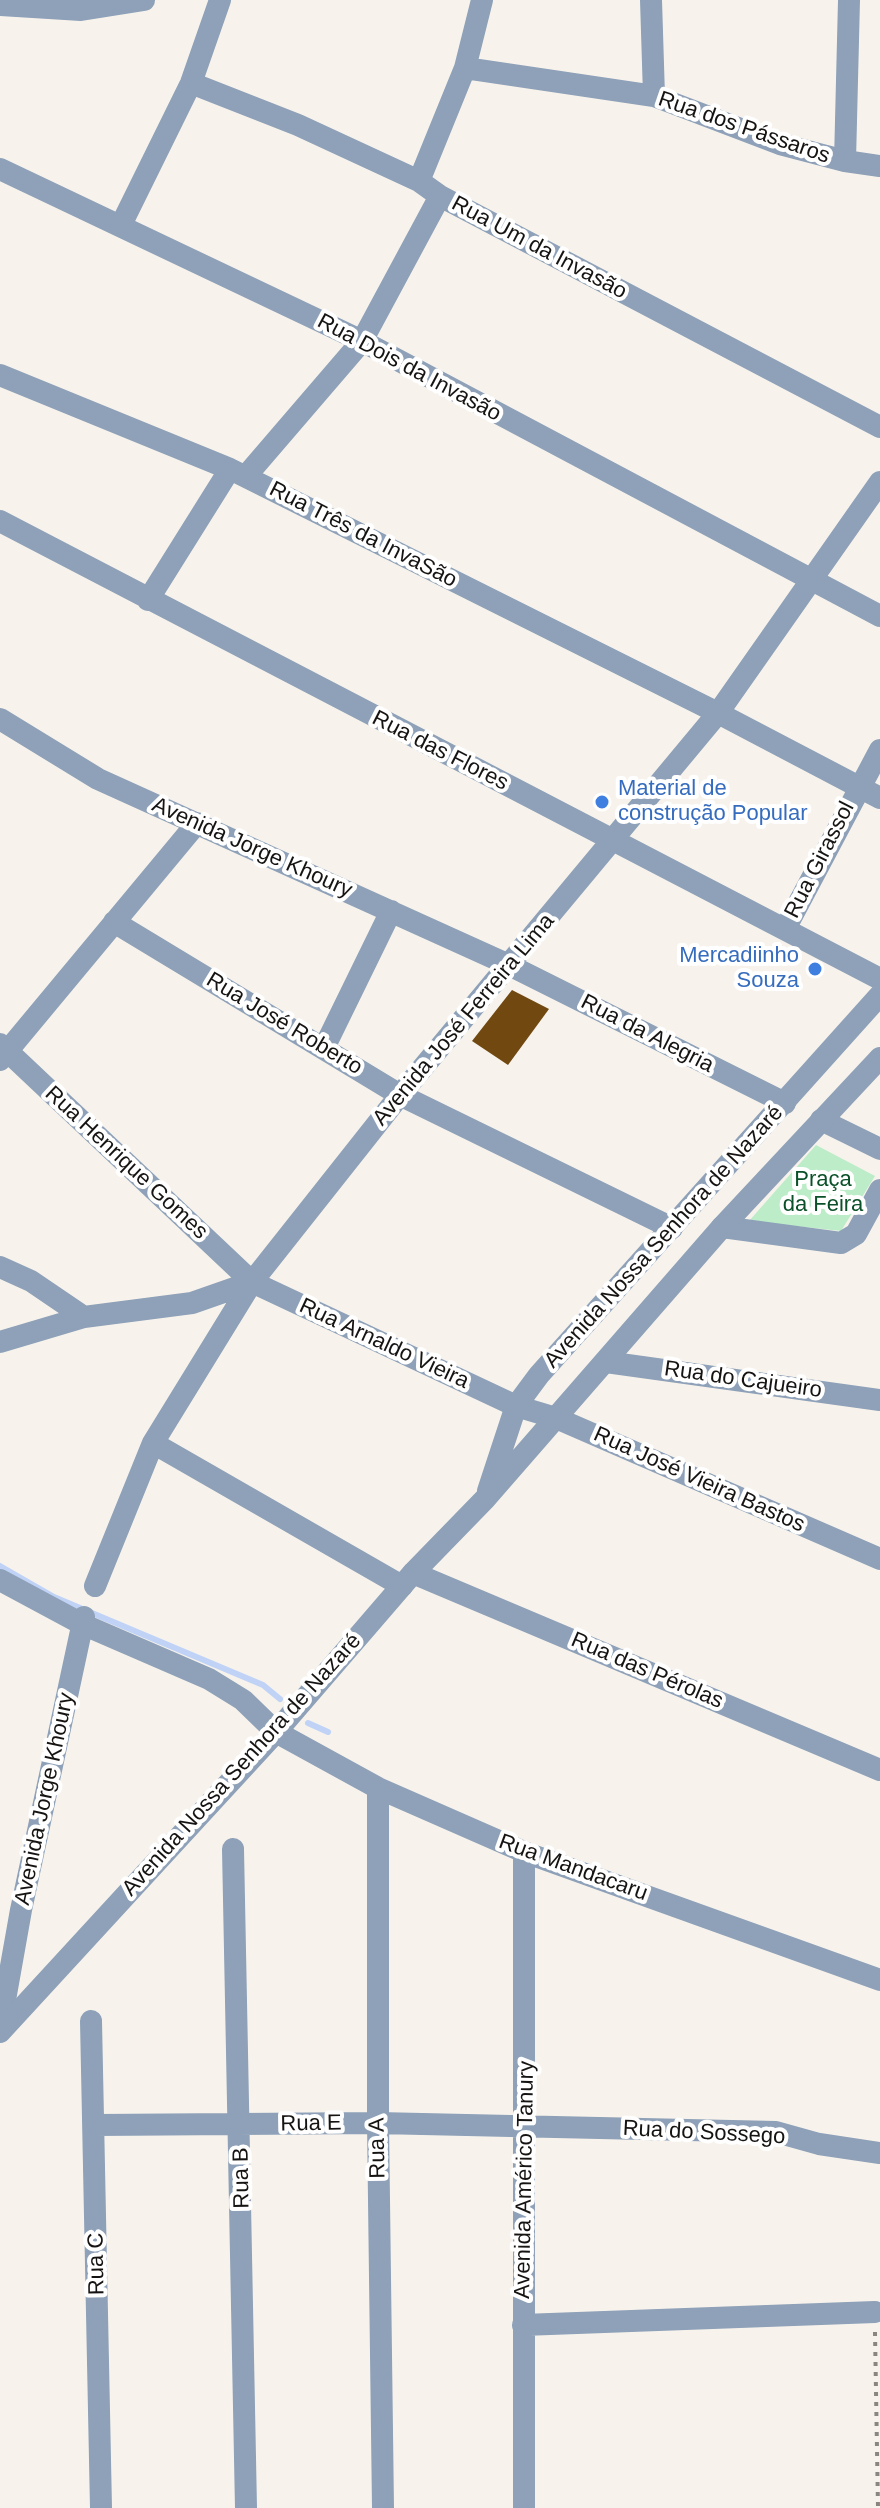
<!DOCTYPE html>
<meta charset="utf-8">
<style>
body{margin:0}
canvas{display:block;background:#f7f3ec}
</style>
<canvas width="880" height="2508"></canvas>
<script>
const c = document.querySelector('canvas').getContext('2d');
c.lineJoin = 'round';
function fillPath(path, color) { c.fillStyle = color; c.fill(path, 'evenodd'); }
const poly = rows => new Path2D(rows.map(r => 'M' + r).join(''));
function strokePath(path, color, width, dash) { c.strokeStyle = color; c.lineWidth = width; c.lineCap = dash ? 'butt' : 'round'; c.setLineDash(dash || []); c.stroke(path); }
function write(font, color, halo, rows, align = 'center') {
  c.font = font + ' Arial,sans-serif'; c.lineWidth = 8; c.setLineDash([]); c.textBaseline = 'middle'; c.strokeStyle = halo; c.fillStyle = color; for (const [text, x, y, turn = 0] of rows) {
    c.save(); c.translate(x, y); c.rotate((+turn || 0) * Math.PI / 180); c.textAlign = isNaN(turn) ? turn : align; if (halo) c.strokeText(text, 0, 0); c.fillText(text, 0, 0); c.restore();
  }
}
const green = poly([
 [816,1145,875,1176,841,1231,749,1221]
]);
const stream = poly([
 [0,1566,54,1597,263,1685,280,1699],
 [308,1723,328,1732]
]);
const building = poly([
 [512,990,549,1009,508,1065,472,1041]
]);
const path = poly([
 [875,2332,878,2508]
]);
const minor = poly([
 [651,0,654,96],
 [0,5,81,10,144,0],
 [465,68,654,96,780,144,845,161,880,166],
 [191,83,298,125,419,181,440,196,880,427],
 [845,161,849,0],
 [0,169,362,341,880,616],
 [419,181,465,68,482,0],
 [121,225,191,83,220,0],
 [0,375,230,469,718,713,880,798],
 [246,476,362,341,440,196],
 [0,521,880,979],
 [148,600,230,469],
 [0,719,98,779,509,965,785,1103],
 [114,922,400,1095,672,1228],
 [785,929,880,750],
 [0,1044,252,1282,516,1406,556,1418,880,1559],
 [324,1048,391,911],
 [0,1060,197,823],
 [821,1120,880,1149],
 [722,1227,841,1243,856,1234,880,1190],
 [0,1267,31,1281,84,1317],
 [0,1342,84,1317,192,1303,252,1282],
 [606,1362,880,1400],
 [153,1443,402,1586],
 [413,1573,880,1770],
 [0,1580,82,1624,209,1679,243,1700,276,1732,378,1788,524,1852,880,1980],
 [95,1586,153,1443,252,1282,400,1095,718,713,880,482],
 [378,1788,378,2123,383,2508],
 [233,1849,246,2508],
 [91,2021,101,2508],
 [0,2028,21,1910,84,1617],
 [95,2125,378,2123,776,2132,819,2144,880,2153],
 [523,2325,875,2312],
 [524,2508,524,1852]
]);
const tertiary = poly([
 [488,1491,516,1406,539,1375,880,995],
 [0,2032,276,1732,413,1573,485,1499,722,1227,880,1058]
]);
const markers = [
 [602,802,8,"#3f7fe0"],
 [815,969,8,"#3f7fe0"]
];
const streetNames = [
 ["Rua dos Pássaros",744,128,19],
 ["Rua Um da Invasão",539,248,28],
 ["Rua Dois da Invasão",409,368,28],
 ["Rua Três da InvaSão",363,535,27],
 ["Rua das Flores",440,751,27],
 ["Avenida Jorge Khoury",252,848,24],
 ["Rua Girassol",820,860,-63],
 ["Avenida José Ferreira Lima",464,1020,-50],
 ["Rua José Roberto",284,1024,31],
 ["Rua da Alegria",647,1034,27],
 ["Rua Henrique Gomes",126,1163,43],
 ["Avenida Nossa Senhora de Nazaré",664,1237,-48],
 ["Rua Arnaldo Vieira",384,1344,25],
 ["Rua do Cajueiro",743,1380,8],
 ["Rua José Vieira Bastos",699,1480,24],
 ["Rua das Pérolas",647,1671,23],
 ["Avenida Nossa Senhora de Nazaré",242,1765,-48],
 ["Avenida Jorge Khoury",45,1799,-78],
 ["Rua Mandacaru",573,1868,20],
 ["Rua E",311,2124,-1],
 ["Rua do Sossego",704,2133,3],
 ["Rua A",378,2148,-91],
 ["Rua B",242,2178,-91],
 ["Avenida Américo Tanury",525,2180,-89],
 ["Rua C",97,2264,-91]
];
const shopNames = [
 ["Material de",618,789],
 ["construção Popular",618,814],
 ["Mercadiinho",799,956,"right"],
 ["Souza",799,981,"right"]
];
const parkNames = [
 ["Praça",823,1180],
 ["da Feira",823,1205]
];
fillPath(green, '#bcecc8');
strokePath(stream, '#c0d3f6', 6);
fillPath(building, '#714810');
strokePath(path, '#898682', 4, [4, 6]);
strokePath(minor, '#8ea1b8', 22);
strokePath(tertiary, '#8ea1b8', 22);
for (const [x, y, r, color] of markers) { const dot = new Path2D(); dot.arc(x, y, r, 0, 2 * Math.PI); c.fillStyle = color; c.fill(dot); strokePath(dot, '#fff', 3); }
write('22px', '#161412', '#fff', streetNames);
write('22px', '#366cbe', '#fff', shopNames, 'left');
write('22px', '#0a5129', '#fff', parkNames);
</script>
